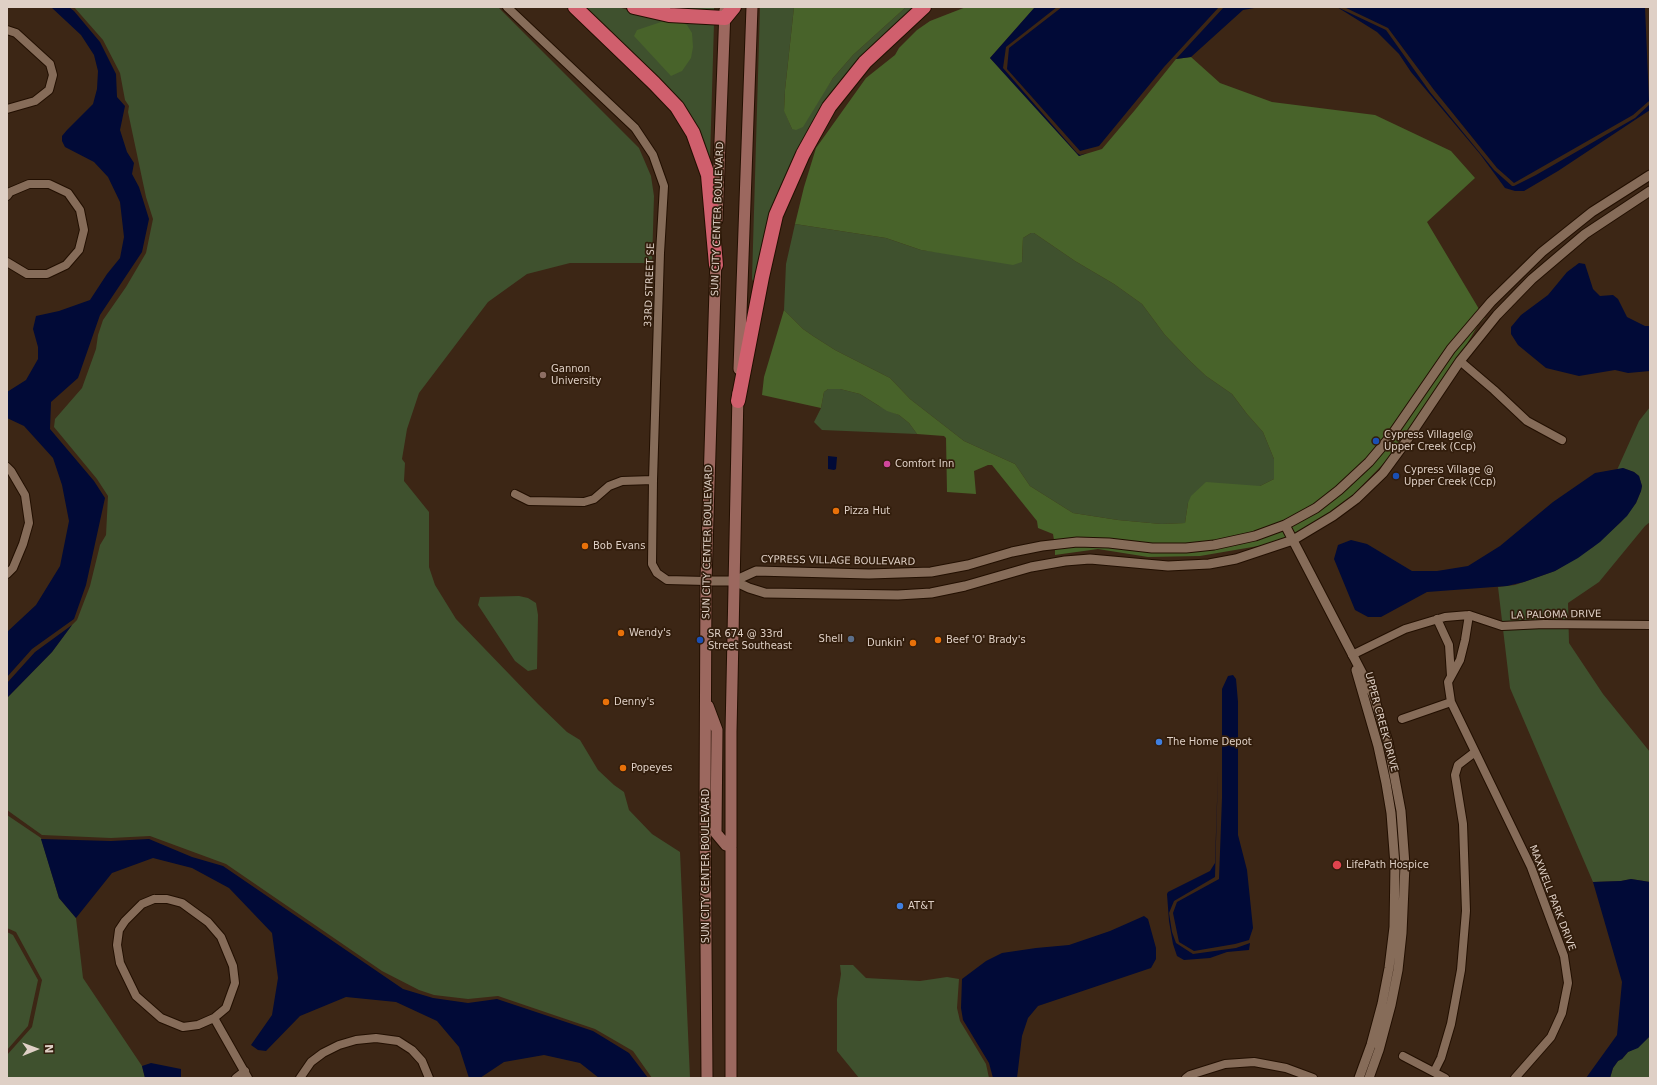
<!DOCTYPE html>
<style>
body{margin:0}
#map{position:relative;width:1657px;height:1085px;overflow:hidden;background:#3c2615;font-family:"DejaVu Sans",sans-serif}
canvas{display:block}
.frame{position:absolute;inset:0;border:8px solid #dfd0c6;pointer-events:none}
.north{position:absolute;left:16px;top:1029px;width:40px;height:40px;-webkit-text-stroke:3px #321d0c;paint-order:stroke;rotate:89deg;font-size:11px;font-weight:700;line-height:16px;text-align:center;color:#dfd0c6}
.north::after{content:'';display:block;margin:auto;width:14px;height:18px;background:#dfd0c6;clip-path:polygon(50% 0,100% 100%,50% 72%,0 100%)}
</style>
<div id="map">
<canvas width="1657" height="1085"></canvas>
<div class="frame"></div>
<div class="north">N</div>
</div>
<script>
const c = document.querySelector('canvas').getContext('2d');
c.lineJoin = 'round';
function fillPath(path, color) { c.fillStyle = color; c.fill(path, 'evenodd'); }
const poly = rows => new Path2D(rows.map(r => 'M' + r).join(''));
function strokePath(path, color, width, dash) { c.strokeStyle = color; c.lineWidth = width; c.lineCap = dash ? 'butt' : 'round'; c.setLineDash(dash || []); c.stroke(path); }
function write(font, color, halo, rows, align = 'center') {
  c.font = font + ' "DejaVu Sans",sans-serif'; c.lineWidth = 3.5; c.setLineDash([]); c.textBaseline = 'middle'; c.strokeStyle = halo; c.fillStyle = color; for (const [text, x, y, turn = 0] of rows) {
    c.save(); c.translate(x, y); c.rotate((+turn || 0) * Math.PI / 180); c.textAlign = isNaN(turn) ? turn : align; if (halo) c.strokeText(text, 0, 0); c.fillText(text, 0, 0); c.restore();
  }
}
const green = poly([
 [74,7,498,7,639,148,651,176,654,196,652,263,570,263,527,274,488,302,419,393,407,429,402,459,405,463,404,481,429,512,429,567,435,585,456,619,538,704,567,732,580,740,598,770,614,785,624,792,629,810,652,834,680,852,690,1078,652,1078,633,1051,595,1029,498,996,468,999,434,995,419,990,382,971,226,864,150,836,111,838,42,835,7,810,7,698,52,652,72,625,77,620,90,586,100,545,106,535,108,496,97,479,54,427,55,419,82,388,96,349,98,335,103,320,126,287,146,253,153,219,146,197,128,112,129,106,125,100,120,73,103,40],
 [581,7,618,7,632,11,714,23,710,159,707,158,703,144],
 [646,7,714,7,714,16],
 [760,7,794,7,785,90,784,110,792,129,818,100,833,78,853,55,906,7,918,7,827,104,754,283,752,279],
 [795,224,886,238,921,250,1022,262,1023,238,1031,233,1034,233,1075,261,1114,284,1142,304,1165,335,1190,361,1206,376,1232,394,1247,414,1263,432,1274,459,1274,479,1260,486,1188,503,1185,523,1161,524,1118,520,1073,513,1030,486,1015,464,964,441,910,399,890,378,835,350,813,336,803,329,784,310,786,264],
 [828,389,840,389,860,394,879,406,899,415,909,423,917,434,822,430,814,422,821,408,824,392],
 [1650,407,1650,522,1645,526,1599,582,1568,603,1569,643,1603,694,1650,752,1650,882,1631,879,1621,881,1593,882,1510,688,1498,587,1515,585,1555,571,1593,547,1621,522,1636,503,1641,491,1642,486,1639,476,1634,472,1623,468,1617,470,1639,421],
 [519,596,528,598,536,603,538,615,537,669,528,671,515,661,478,605,480,597],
 [7,815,41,838,59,898,76,918,83,978,142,1066,145,1078,7,1078,7,1055,32,1027,42,980,16,932,7,928],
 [7,932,13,935,38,980,28,1026,7,1050],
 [840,965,853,965,866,978,920,981,947,977,959,979,957,1008,960,1021,986,1064,989,1078,859,1078,837,1051,837,999,841,974],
 [1650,1036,1650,1078,1610,1078,1613,1068,1618,1061,1622,1059,1628,1052,1638,1047]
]);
const forest = poly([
 [794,7,906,7,853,55,833,78,803,127,796,130,792,129,784,111,785,90],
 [966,7,1035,7,990,58,1079,156,1102,149,1135,110,1176,59,1191,57,1220,83,1272,102,1375,115,1451,151,1475,178,1427,222,1479,309,1388,433,1366,459,1336,487,1314,504,1283,521,1254,532,1213,541,1185,544,1152,544,1054,540,1053,534,1038,528,1037,521,992,465,988,465,974,471,976,494,947,492,946,438,944,436,917,434,909,423,899,415,887,411,860,394,840,389,828,389,824,392,821,408,762,395,764,377,784,310,803,329,813,336,835,350,890,378,910,399,964,441,1015,464,1030,486,1073,513,1118,520,1161,524,1185,523,1188,503,1191,496,1206,482,1260,486,1274,479,1274,459,1263,432,1247,414,1232,394,1206,376,1190,361,1165,335,1142,304,1114,284,1075,261,1034,233,1031,233,1023,238,1022,262,1013,265,921,250,886,238,795,224,804,187,816,148,866,78,895,55,899,48,917,30,930,21],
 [667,20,679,21,687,25,692,33,693,47,691,58,682,71,671,76,634,36,637,30],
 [1484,317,1485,318,1478,325,1464,349,1454,361,1401,441,1386,461,1349,499,1336,509,1295,534,1291,526,1342,493,1455,351],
 [1283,530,1287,538,1270,544,1200,556,1148,557,1098,549,1055,555,1055,548,1078,546,1108,547,1152,552]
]);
const water = poly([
 [51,7,69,7,74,11,100,42,116,74,117,97,125,106,120,130,127,152,134,163,132,174,139,187,149,219,142,252,100,315,78,378,51,402,50,429,94,481,105,498,86,585,74,619,32,649,7,677,7,632,36,605,60,566,69,521,62,485,53,458,24,426,7,418,7,392,26,380,38,359,38,347,33,329,36,316,59,311,90,300,107,274,120,258,124,237,120,202,108,177,94,162,65,147,62,141,62,136,67,130,93,104,97,89,98,71,94,55,81,35],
 [1035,7,1057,7,1006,47,1003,68,1077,153,1080,155,1087,153,1079,156,990,58],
 [1062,7,1219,7,1164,67,1099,146,1080,151,1007,69,1009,48],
 [1224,7,1260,7,1243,10,1191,57,1176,59],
 [1337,7,1386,30,1430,92,1494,170,1512,186,1514,186,1536,175,1635,118,1650,104,1650,110,1558,171,1524,191,1515,191,1505,188,1480,154,1411,72,1399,54,1377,32],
 [1344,7,1645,7,1649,101,1633,115,1514,183,1497,168,1434,90,1388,28],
 [1579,263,1585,264,1593,289,1600,296,1613,295,1618,299,1627,317,1645,326,1650,326,1650,371,1628,373,1615,370,1579,376,1546,368,1518,345,1511,334,1511,327,1521,315,1548,295,1567,272],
 [828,456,837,457,836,469,834,470,828,469],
 [1623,468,1634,472,1639,476,1642,486,1641,491,1636,503,1627,516,1600,542,1578,558,1555,571,1524,582,1507,586,1427,592,1381,617,1368,617,1355,610,1334,559,1338,545,1351,540,1367,544,1412,571,1437,571,1468,566,1500,546,1553,502,1595,473],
 [72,625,52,652,7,698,7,683,35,652],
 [1233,675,1236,679,1238,702,1238,835,1247,870,1253,928,1249,940,1235,944,1194,951,1179,942,1173,913,1177,902,1219,879,1222,798,1222,689,1228,676],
 [1218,771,1215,877,1174,901,1169,913,1172,932,1176,943,1193,954,1236,948,1250,943,1249,950,1227,952,1210,958,1184,960,1177,956,1173,944,1169,921,1167,894,1168,892,1210,871,1215,863],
 [41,839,111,841,149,839,192,857,223,866,403,989,433,998,468,1003,497,999,593,1031,629,1053,648,1078,599,1078,580,1063,544,1055,504,1062,480,1078,469,1078,459,1047,437,1021,396,1002,346,997,300,1016,266,1051,258,1050,251,1045,272,1015,278,978,272,933,229,888,192,868,153,858,112,873,76,918,59,898],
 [1631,879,1650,882,1650,1036,1638,1048,1628,1052,1622,1059,1618,1061,1613,1068,1610,1078,1586,1078,1617,1035,1622,982,1593,882,1621,881],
 [1144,916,1148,919,1156,948,1156,959,1151,968,1038,1006,1028,1018,1022,1036,1017,1078,993,1078,989,1063,963,1020,961,1008,962,979,986,961,1002,953,1036,948,1069,945,1110,931],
 [151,1063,181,1069,181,1078,145,1078,142,1066]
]);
const minor = poly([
 [507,7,635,128,653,155,664,186,660,253,653,480,652,564,657,573,667,580,706,581],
 [7,30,16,33,50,64,53,75,49,90,35,101,7,109],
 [7,196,10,192,29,184,49,184,68,193,80,210,84,230,79,250,66,265,47,274,27,274,7,262],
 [1460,361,1494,390,1527,421,1562,440],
 [7,467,11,471,25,495,29,523,23,544,13,568,7,574],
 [515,494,529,501,584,502,594,499,609,486,622,481,653,480],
 [1469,615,1465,640,1460,660,1448,682,1451,702,1531,867,1564,956,1568,983,1562,1013,1551,1037,1515,1078],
 [1437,619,1449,645,1451,676],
 [1352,655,1405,629,1445,617,1469,615,1502,626,1544,624,1650,625],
 [1402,719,1451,702],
 [154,899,167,899,182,903,208,922,221,937,233,966,235,983,226,1008,214,1018,198,1025,183,1027,161,1018,136,996,120,963,117,945,119,930,125,921,142,904,154,899],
 [214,1018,248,1078],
 [1403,1056,1445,1078],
 [1434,1072,1441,1058,1451,1024,1461,970,1466,911,1463,824,1455,775,1458,765,1475,752],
 [236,1078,245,1071],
 [300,1078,311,1062,323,1053,339,1045,356,1040,376,1038,398,1041,412,1050,422,1061,429,1078],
 [1186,1078,1190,1075,1225,1064,1254,1062,1286,1068,1313,1078]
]);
const tertiary = poly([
 [1285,525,1373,694,1388,742,1401,811,1405,865,1402,933,1398,970,1391,1005,1379,1050,1369,1078],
 [706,581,734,581,756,571,869,574,931,572,968,565,1012,552,1042,546,1077,542,1109,543,1152,548,1186,548,1214,545,1255,536,1285,525,1316,508,1339,490,1369,462,1391,436,1451,349,1491,302,1542,252,1592,212,1650,175],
 [734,581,749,588,765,593,898,595,931,593,965,586,1031,567,1065,561,1090,559,1168,566,1209,564,1236,559,1293,540,1333,516,1356,499,1383,473,1405,443,1460,361,1497,315,1532,279,1585,234,1650,191],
 [1356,670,1378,746,1386,783,1391,813,1395,865,1394,927,1389,968,1382,1004,1371,1045,1359,1078]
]);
const secondary = poly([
 [717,220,725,10],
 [739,369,752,7],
 [708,706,717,730,716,833,726,845,731,847],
 [707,1078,705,808,706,581,716,257],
 [731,1078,731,732,738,393]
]);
const motorway = poly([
 [575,7,654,83,677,107,693,133,708,175,716,265],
 [634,7,669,15,725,18,734,7],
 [738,401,762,277,776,215,803,154,829,107,865,62,924,7]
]);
const markers = [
 [543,375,4,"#8d6e63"],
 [1376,441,4,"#1a4fb4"],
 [887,464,4,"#d1479c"],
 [1396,476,4,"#1a4fb4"],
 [836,511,4,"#e8710a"],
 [585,546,4,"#e8710a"],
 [621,633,4,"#e8710a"],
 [851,639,4,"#5c6f8a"],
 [700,640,4,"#1a4fb4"],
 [938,640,4,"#e8710a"],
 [913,643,4,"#e8710a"],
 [606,702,4,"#e8710a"],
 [1159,742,4,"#3f7fe0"],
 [623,768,4,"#e8710a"],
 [1337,865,5,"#e0444e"],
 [900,906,4,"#3f7fe0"]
];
const streetNames = [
 ["SUN CITY CENTER BOULEVARD",718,219,-88],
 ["33RD STREET SE",650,285,-88],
 ["SUN CITY CENTER BOULEVARD",708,542,-89],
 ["CYPRESS VILLAGE BOULEVARD",838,561,1],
 ["LA PALOMA DRIVE",1556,615,-1],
 ["UPPER CREEK DRIVE",1381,722,75],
 ["SUN CITY CENTER BOULEVARD",706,866,-90],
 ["MAXWELL PARK DRIVE",1552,898,69]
];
const poiNames = [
 ["Gannon",551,369],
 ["University",551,381],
 ["Cypress Villagel@",1384,435],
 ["Upper Creek (Ccp)",1384,447],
 ["Comfort Inn",895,464],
 ["Cypress Village @",1404,470],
 ["Upper Creek (Ccp)",1404,482],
 ["Pizza Hut",844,511],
 ["Bob Evans",593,546],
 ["Wendy's",629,633],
 ["SR 674 @ 33rd",708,634],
 ["Street Southeast",708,646],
 ["Shell",843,639,"right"],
 ["Beef 'O' Brady's",946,640],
 ["Dunkin'",905,643,"right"],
 ["Denny's",614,702],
 ["The Home Depot",1167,742],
 ["Popeyes",631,768],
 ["LifePath Hospice",1346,865],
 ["AT&T",908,906]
];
fillPath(green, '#3f512e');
fillPath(forest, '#48632a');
fillPath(water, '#010a37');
strokePath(minor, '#220f01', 10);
strokePath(tertiary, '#220f01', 11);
strokePath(secondary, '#220f01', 13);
strokePath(motorway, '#220f01', 16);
strokePath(minor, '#866c59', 8);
strokePath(tertiary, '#866c59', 9);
strokePath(secondary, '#9c685f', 11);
strokePath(motorway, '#d05f6d', 14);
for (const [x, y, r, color] of markers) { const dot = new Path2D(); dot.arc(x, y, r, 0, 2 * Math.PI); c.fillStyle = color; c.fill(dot); strokePath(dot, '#321d0c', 1.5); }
write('10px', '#dfd0c6', '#321d0c', streetNames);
write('10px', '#dfd0c6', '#321d0c', poiNames, 'left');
</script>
